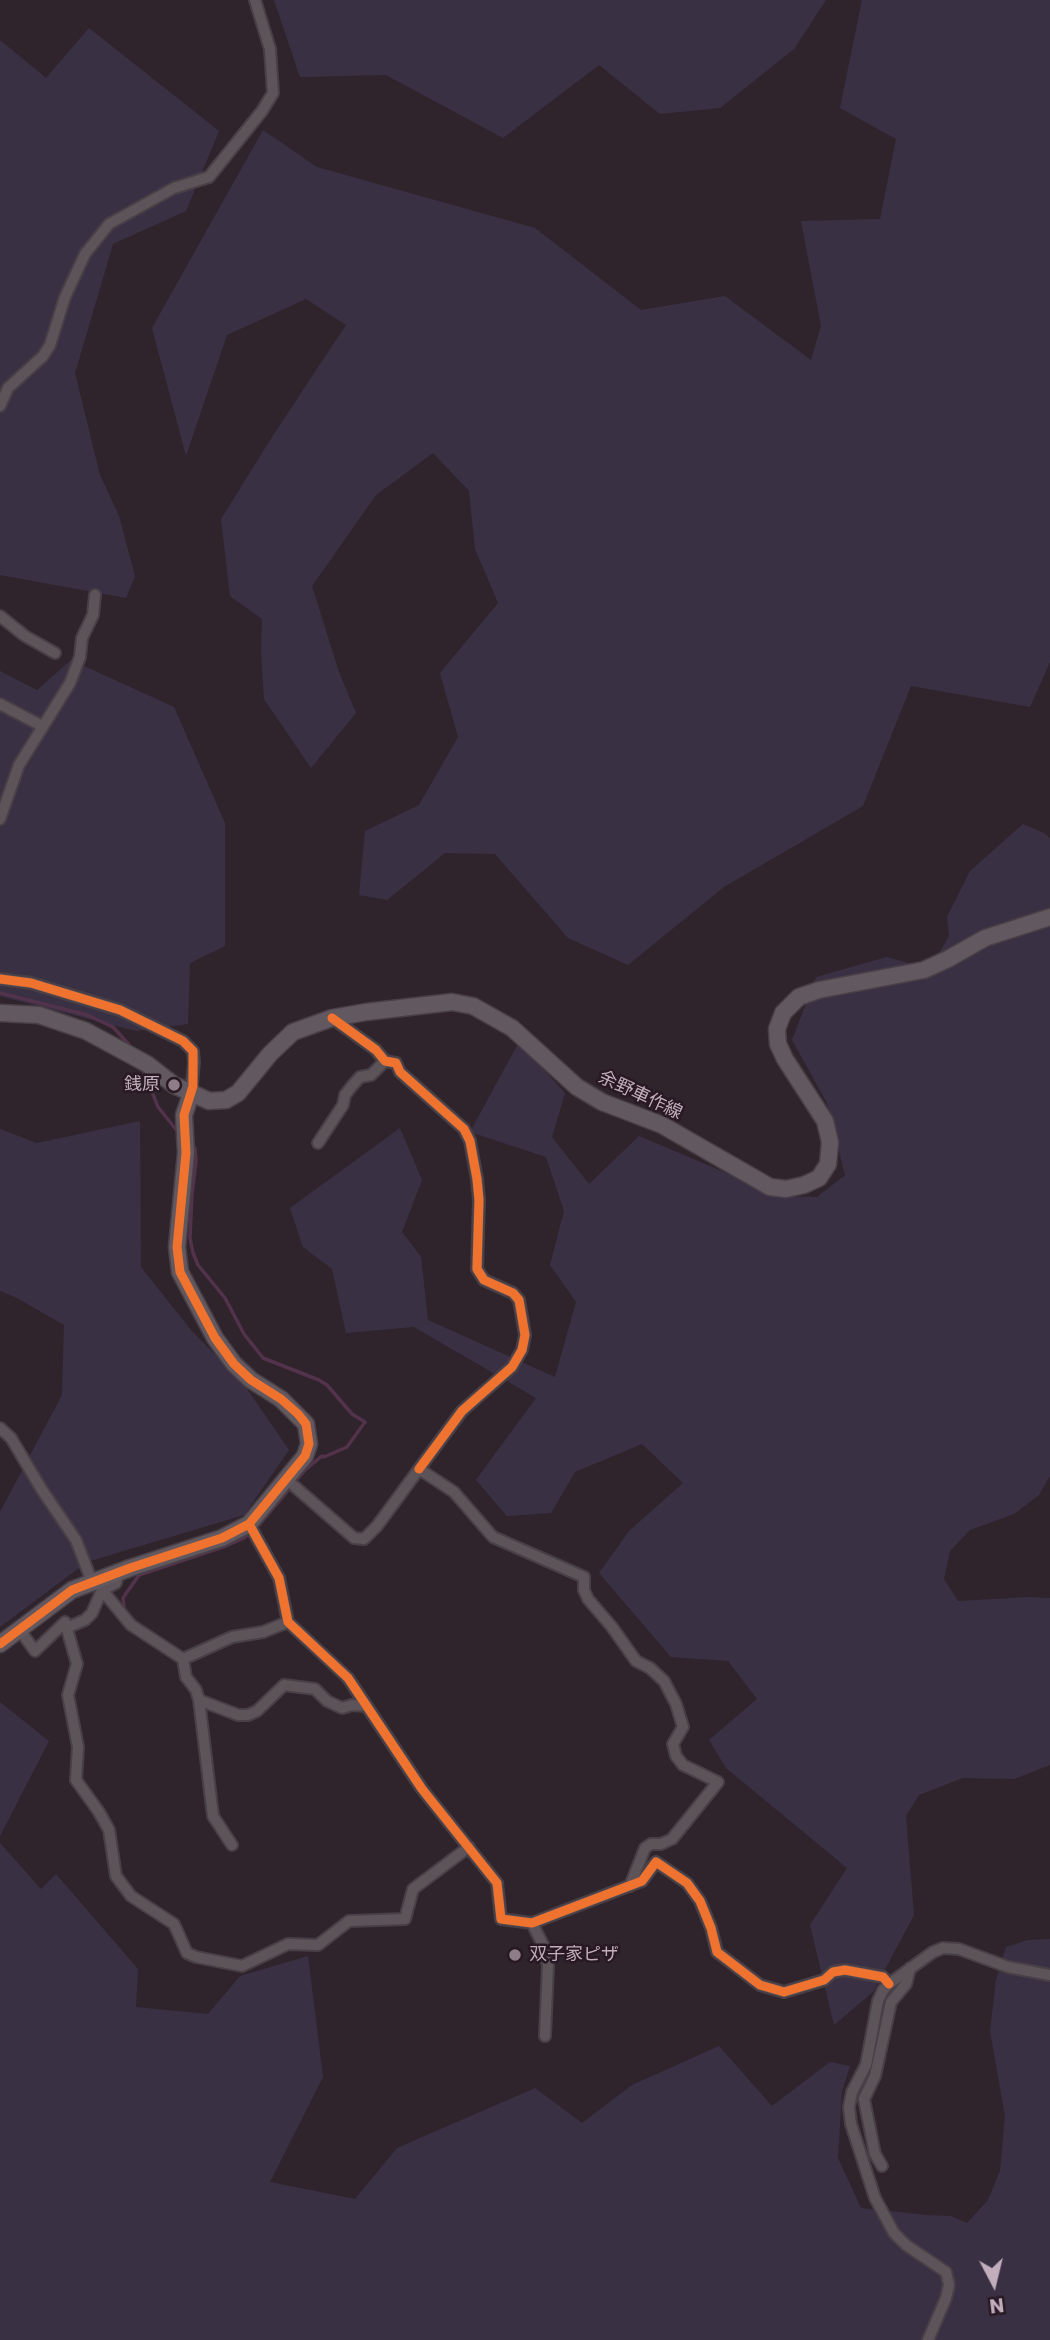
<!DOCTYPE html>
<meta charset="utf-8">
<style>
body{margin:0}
#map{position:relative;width:1050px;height:2340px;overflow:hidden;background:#2f242c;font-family:Poppins,sans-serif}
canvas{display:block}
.north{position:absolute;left:959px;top:2249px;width:70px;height:70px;-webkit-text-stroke:5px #281924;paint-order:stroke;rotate:173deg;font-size:19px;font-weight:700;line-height:28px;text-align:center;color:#c1adbb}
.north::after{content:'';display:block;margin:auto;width:24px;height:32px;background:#c1adbb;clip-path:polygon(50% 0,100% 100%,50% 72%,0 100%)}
</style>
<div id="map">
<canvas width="1050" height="2340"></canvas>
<div class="north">N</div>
</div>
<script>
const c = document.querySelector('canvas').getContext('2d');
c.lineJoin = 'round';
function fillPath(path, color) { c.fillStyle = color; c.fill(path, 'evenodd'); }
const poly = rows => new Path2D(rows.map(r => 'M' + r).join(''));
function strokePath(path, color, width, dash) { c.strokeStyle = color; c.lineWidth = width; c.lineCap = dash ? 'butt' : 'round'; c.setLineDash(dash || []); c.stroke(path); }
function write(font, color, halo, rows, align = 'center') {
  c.font = font + ' Poppins,"Noto Sans JP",sans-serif'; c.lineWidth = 5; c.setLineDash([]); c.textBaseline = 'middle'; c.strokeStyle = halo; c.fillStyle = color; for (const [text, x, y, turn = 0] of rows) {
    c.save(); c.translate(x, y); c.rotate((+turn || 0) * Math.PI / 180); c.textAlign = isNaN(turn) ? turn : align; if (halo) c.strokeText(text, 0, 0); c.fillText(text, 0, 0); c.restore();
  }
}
const green = poly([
 [274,0,826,0,794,49,720,108,660,114,599,65,503,138,386,75,300,77],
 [862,0,1050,0,1050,662,1030,707,911,686,863,806,724,887,628,965,568,938,495,854,445,853,387,900,359,895,365,831,419,805,458,737,440,673,498,603,475,549,469,491,433,453,376,495,312,586,339,672,356,713,311,768,264,699,261,651,262,619,230,596,221,519,272,437,346,325,306,299,227,335,186,456,152,328,263,130,317,167,535,228,641,310,725,296,811,360,821,326,801,221,880,219,896,139,840,108],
 [89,28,219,131,186,211,113,244,75,373,100,475,119,516,135,576,126,598,0,575,0,40,46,78],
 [71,660,174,707,225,823,225,946,190,963,188,1024,136,1031,0,996,0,671,37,690],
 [1023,824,1044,833,1050,838,1050,1476,1039,1495,1014,1514,970,1530,950,1551,944,1579,958,1601,1028,1597,1050,1598,1050,1765,1014,1779,963,1778,919,1795,906,1816,914,1915,873,1992,834,2025,810,1925,847,1868,726,1768,709,1740,757,1699,728,1661,671,1657,599,1573,629,1531,683,1483,642,1444,575,1472,551,1513,507,1516,476,1480,536,1398,414,1327,346,1333,332,1269,303,1247,290,1208,400,1128,422,1180,402,1232,421,1257,428,1320,555,1377,576,1302,550,1265,564,1211,546,1157,470,1132,519,1042,565,1093,552,1137,589,1184,639,1136,781,1196,817,1197,845,1175,827,1103,792,1040,816,977,887,957,930,969,949,936,947,917,970,871],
 [140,1121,141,1267,191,1330,243,1383,289,1450,244,1515,87,1562,0,1627,0,1512,62,1395,64,1325,17,1298,0,1291,0,1129,37,1143],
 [0,1702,49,1741,0,1836],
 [0,1843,41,1889,56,1874,138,1969,136,2007,208,2014,240,1976,308,1956,323,2077,270,2182,355,2199,397,2148,535,2088,582,2123,632,2085,719,2046,772,2106,830,2062,850,2066,842,2092,838,2158,861,2208,926,2215,951,2216,967,2223,988,2200,1000,2171,1005,2116,990,2031,996,1980,1006,1947,1028,1940,1050,1939,1050,2340,0,2340]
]);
const stream = poly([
 [0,993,87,1015,113,1027,132,1048],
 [143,1069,158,1107,178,1132],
 [124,1607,123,1598,139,1575,226,1546,244,1538,258,1526,305,1470,322,1456,324,1457,347,1447,365,1422,352,1414,327,1385,319,1380,263,1358,244,1334,225,1298,198,1265,193,1253,190,1238,192,1194,196,1161,195,1148,191,1144]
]);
const street = poly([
 [0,406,8,388,43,356,50,345,65,297,85,254,109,224,174,188,209,177,262,111,273,93,270,49,255,0],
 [0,616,25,636,55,653],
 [0,704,42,726],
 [0,819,19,765,70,683,80,657,82,638,93,615,95,595],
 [0,979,31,983,120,1010,183,1041,193,1051,194,1062,191,1094],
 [332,1018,376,1050,385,1061,396,1063,400,1072,464,1129,470,1141,477,1179,479,1200,477,1269,484,1280,513,1293,519,1300,525,1335,522,1350,512,1367,462,1411,419,1469],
 [318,1143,343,1105,345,1095,352,1086,360,1077,371,1075,385,1061],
 [0,1428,11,1438,42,1490,76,1540,92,1582],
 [286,1479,354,1538,364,1539,377,1526,419,1469,454,1492,493,1537,584,1577,584,1590,588,1599,612,1627,636,1661,650,1668,664,1681,676,1704,683,1727,673,1744,676,1756,683,1765,718,1782,672,1839,661,1844,651,1844,645,1848,630,1886],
 [249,1524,279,1578,288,1622,348,1678,422,1789,497,1883,501,1919,532,1923,642,1881,656,1862,687,1883,700,1901,711,1928,717,1952,760,1985,784,1992,824,1980,833,1972,845,1970,883,1977,889,1984],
 [118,1573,116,1583,102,1590,131,1625,183,1659,186,1677,196,1690,199,1700,213,1816,232,1845],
 [66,1628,85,1620,92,1613,102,1590],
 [19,1629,35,1651,65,1622,77,1664,68,1695,78,1747,76,1780,99,1812,109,1830,116,1876,131,1896,174,1924,187,1953,196,1957,242,1966,288,1944,318,1945,349,1921,405,1919,413,1889,469,1847],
 [183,1659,232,1637,263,1632,288,1622],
 [199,1700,238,1715,248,1715,257,1711,284,1685,315,1689,327,1701,342,1708,352,1705,367,1706],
 [532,1923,544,1947,548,1965,545,2036],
 [882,2166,875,2154,864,2099,875,2076,891,2002,906,1984,910,1968],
 [928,2340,946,2298,949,2285,946,2272,906,2245,894,2233,875,2198,851,2124,849,2107,852,2092,866,2065,878,2001,883,1990,889,1984,933,1952,943,1948,959,1949,1008,1967,1050,1975]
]);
const secondary = poly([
 [0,1013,39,1015,86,1031,147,1064,174,1085,209,1101,226,1100,238,1093,270,1054,293,1032,332,1018,366,1012,452,1002,473,1006,512,1028,577,1087,602,1102,662,1125,770,1187,786,1189,804,1185,819,1178,828,1164,830,1142,825,1121,785,1059,778,1044,777,1029,783,1013,799,997,819,990,924,970,948,959,985,938,1050,917],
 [0,1644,72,1590,130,1568,222,1538,249,1524,305,1456,309,1444,306,1424,281,1399,251,1380,234,1364,215,1338,180,1272,177,1247,186,1153,184,1115,191,1094]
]);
const cycleway = poly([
 [0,979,31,983,120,1010,183,1041,193,1051,193,1086,184,1115,186,1153,177,1247,180,1272,215,1338,234,1364,251,1380,281,1399,298,1414,306,1424,309,1444,305,1456,249,1524,222,1538,130,1568,72,1590,0,1644],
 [332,1018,376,1050,385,1061,396,1063,400,1072,464,1129,470,1141,477,1179,479,1200,477,1269,484,1280,513,1293,519,1300,525,1335,522,1350,512,1367,462,1411,419,1469],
 [249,1524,279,1578,288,1622,348,1678,422,1789,497,1883,501,1919,532,1923,642,1881,656,1862,687,1883,700,1901,711,1928,717,1952,760,1985,784,1992,824,1980,833,1972,845,1970,883,1977,889,1984]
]);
const markers = [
 [174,1085,7,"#8e7d89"],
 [515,1955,7,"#8e7d89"]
];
const poiNames = [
 ["銭原",160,1085],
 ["双子家ピザ",529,1955,"left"]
];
const streetNames = [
 ["余野車作線",640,1096,25]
];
fillPath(green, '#3a3044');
strokePath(stream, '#53324b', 3.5);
strokePath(street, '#484046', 14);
strokePath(secondary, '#493f46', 19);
strokePath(street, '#5d545a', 10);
strokePath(secondary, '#62585f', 16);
strokePath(cycleway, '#ef722f', 9);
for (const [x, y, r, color] of markers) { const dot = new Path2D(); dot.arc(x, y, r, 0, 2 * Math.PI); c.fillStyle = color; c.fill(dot); strokePath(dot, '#281924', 2.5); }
write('18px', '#c1adbb', '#281924', poiNames, 'right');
write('18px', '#c1adbb', '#281924', streetNames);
</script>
